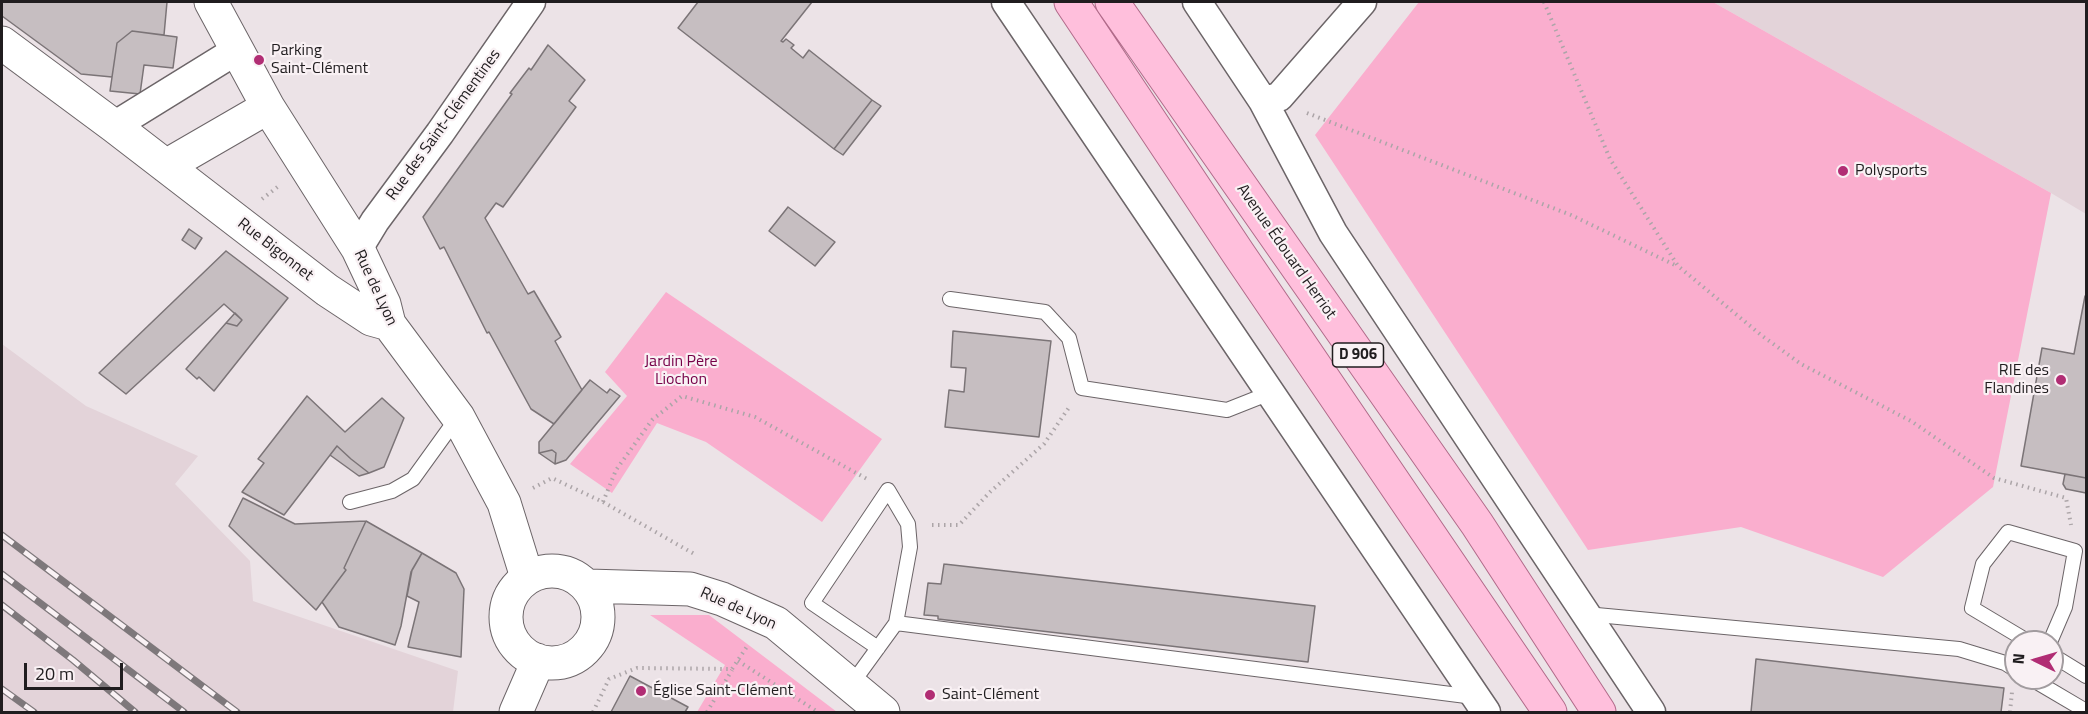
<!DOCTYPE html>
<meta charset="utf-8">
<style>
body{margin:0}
#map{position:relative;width:2088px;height:714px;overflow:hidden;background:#ece3e7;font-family:"Titillium Web",sans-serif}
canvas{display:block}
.frame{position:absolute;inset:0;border:3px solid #201d1f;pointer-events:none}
.north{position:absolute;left:2004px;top:630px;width:60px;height:60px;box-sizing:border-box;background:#f9f1f4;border:2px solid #a29c9f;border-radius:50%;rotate:275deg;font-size:16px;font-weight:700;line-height:24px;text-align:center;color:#201d1f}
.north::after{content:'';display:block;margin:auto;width:21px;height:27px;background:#b12d74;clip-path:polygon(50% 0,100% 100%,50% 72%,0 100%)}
.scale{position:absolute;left:24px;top:663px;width:99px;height:27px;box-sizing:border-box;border:3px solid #201d1f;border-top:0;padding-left:8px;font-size:18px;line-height:21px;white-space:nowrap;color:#201d1f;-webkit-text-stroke:4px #f9f1f4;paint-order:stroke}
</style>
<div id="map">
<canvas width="2088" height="714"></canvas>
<div class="frame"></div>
<div class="north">N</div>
<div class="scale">20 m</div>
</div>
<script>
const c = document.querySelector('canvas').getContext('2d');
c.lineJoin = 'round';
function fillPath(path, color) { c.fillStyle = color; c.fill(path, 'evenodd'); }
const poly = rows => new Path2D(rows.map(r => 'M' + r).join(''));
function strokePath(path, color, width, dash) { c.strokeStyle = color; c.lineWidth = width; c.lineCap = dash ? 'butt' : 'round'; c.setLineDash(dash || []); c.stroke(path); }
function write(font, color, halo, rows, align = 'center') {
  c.font = font + ' "Titillium Web",sans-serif'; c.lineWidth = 4.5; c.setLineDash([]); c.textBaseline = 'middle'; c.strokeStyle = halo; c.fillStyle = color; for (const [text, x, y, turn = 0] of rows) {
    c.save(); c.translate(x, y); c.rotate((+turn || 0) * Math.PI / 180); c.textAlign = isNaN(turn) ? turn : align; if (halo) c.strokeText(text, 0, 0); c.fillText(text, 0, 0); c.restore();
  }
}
const built = poly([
 [1713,2,2086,2,2086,214,2051,193],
 [2,344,86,406,198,456,175,484,250,561,253,601,458,671,453,712,2,712]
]);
const green = poly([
 [1419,2,1713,2,2051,193,1993,487,1883,577,1741,527,1588,550,1315,135],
 [666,292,882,439,822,522,706,442,657,423,612,493,570,464,627,396,605,372],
 [650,615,709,615,837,712,697,712,725,665]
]);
const building = poly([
 [2,2,167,2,164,35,132,31,117,43,112,77,81,74,2,16,2,2],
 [698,2,812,2,781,41,783,42,786,39,794,45,791,48,803,58,809,50,872,100,834,149,678,28,698,2],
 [132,31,177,37,173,68,144,65,140,94,110,91,117,43,132,31],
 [548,45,585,80,569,101,576,107,503,207,496,203,485,218,528,294,534,291,561,337,555,341,582,390,554,424,531,409,489,332,487,333,444,247,440,249,423,217,512,94,510,93,529,68,531,70,548,45],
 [872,100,881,106,843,155,834,149,872,100],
 [788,207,835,242,815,266,769,231,788,207],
 [189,229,202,238,195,249,182,240,189,229],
 [226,251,288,298,214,391,199,377,197,379,186,369,226,323,237,326,242,320,224,304,126,394,99,373,226,251],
 [2085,296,2086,296,2086,478,2021,466,2042,348,2074,354,2085,296],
 [235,313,242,320,237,326,226,323,235,313],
 [953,331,1051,341,1039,437,945,427,949,390,964,392,966,368,951,367,953,331],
 [590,380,607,393,610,389,620,396,566,460,555,464,556,453,552,450,539,453,539,442,590,380],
 [307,396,345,432,382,398,404,418,384,467,369,473,351,459,337,446,284,515,242,492,264,463,258,459,307,396],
 [337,446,351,459,369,473,359,476,330,455,337,446],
 [552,450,556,453,555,464,539,453,552,450],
 [2065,474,2086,478,2086,493,2066,489,2063,484,2065,474],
 [243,498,295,524,366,521,344,568,346,570,316,610,229,526,243,498],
 [366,521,422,553,411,572,401,626,395,645,339,627,322,602,346,570,344,568,366,521],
 [422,553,456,573,464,589,461,657,408,647,419,602,407,596,412,570,422,553],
 [944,564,1315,606,1308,662,938,619,938,616,924,615,928,583,941,584,944,564],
 [1756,659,2004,688,2001,712,1751,712,1756,659],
 [630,676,688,707,685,712,611,712,630,676]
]);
const path = poly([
 [1544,2,1610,159,1678,266,1761,335,1801,364,1911,421,1994,478,2066,498,2071,525],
 [1307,113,1571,215,1677,266],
 [262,199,280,185],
 [533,488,552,478,603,502,696,555],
 [603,502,616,470,652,420,682,396,755,417,867,479],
 [932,525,959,525,990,492,1044,444,1070,406],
 [738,661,818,712],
 [593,712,609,679,637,668,732,669,748,645],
 [707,712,732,670],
 [2010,712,2012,692]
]);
const service = poly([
 [950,299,1045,312,1069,338,1082,388,1227,410,1270,393],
 [350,502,392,491,413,479,457,418],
 [1586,614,1959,649,2005,663,2016,670],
 [896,623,1474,697],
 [2029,642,1972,608,1983,564,2008,532,2075,551,2065,607,2050,642],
 [2052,655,2086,676],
 [2030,678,2086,711],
 [851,685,896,623,910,547,908,524,888,490,812,603,878,648]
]);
const minor = poly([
 [1006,2,1486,712],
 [1197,2,1263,101,1333,233,1651,712],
 [1263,101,1279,97,1362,2],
 [114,126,237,50],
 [358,249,375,221,440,133,531,2]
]);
const tertiary = poly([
 [211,2,268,107,358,249,384,304,389,324,458,417,504,503,527,577],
 [2,43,114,126,327,290,371,319,389,324],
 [166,166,268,107]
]);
const secondary = poly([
 '506 617a46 46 0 1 1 92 0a46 46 0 1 1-92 0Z',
 [588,586,690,589,722,599,776,623,883,712],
 [516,712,536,666,537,660]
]);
const primary = poly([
 [1071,2,1238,253,1550,712],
 [1112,2,1477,524,1599,712]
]);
const rail = poly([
 [2,535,237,712],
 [2,574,184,712],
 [2,605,73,660,135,712],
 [2,689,34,712]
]);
const markers = [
 [259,60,6,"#b12d74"],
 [1843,171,6,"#b12d74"],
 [2061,380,6,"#b12d74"],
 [641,691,6,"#b12d74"],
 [930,695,6,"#b12d74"]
];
const shields = [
 [1358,355,51]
];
const shieldNames = [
 ["D 906",1358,355]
];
const poiNames = [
 ["Parking",271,51],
 ["Saint-Clément",271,69],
 ["Polysports",1855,171],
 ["RIE des",2049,371,"right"],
 ["Flandines",2049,389,"right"],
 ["Église Saint-Clément",653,691],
 ["Saint-Clément",942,695]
];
const streetNames = [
 ["Rue des Saint-Clémentines",444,125,-54],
 ["Rue Bigonnet",275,250,38],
 ["Avenue Édouard Herriot",1286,252,55],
 ["Rue de Lyon",375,288,65],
 ["Rue de Lyon",738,609,24]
];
const parkNames = [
 ["Jardin Père",681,362],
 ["Liochon",681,380]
];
fillPath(built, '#e3d3d9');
fillPath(green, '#faaece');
fillPath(building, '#c6bec1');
strokePath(building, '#7b7477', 1.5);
strokePath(service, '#6c6568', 16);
strokePath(minor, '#6c6568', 31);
strokePath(tertiary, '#6c6568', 35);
strokePath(secondary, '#6c6568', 35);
strokePath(primary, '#b16b8a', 35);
strokePath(path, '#aca5a8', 4, [1.5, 4.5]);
strokePath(service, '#fff', 14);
strokePath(minor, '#fff', 28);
strokePath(tertiary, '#fff', 33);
strokePath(secondary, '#fff', 33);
strokePath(primary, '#ffbfdc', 33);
strokePath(rail, '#7e787b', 7);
strokePath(rail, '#f9f1f4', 4.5, [14]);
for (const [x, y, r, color] of markers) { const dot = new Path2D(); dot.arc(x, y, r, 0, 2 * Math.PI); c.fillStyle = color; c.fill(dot); strokePath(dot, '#f9f1f4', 2); }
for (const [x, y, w] of shields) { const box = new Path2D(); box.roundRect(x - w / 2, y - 12, w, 24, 4.5); c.fillStyle = '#f9f1f4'; c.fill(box); strokePath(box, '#201d1f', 1.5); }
write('bold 15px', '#201d1f', null, shieldNames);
write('16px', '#201d1f', '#f9f1f4', poiNames, 'left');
write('16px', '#201d1f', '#f9f1f4', streetNames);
write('16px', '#760148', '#f9f1f4', parkNames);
</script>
